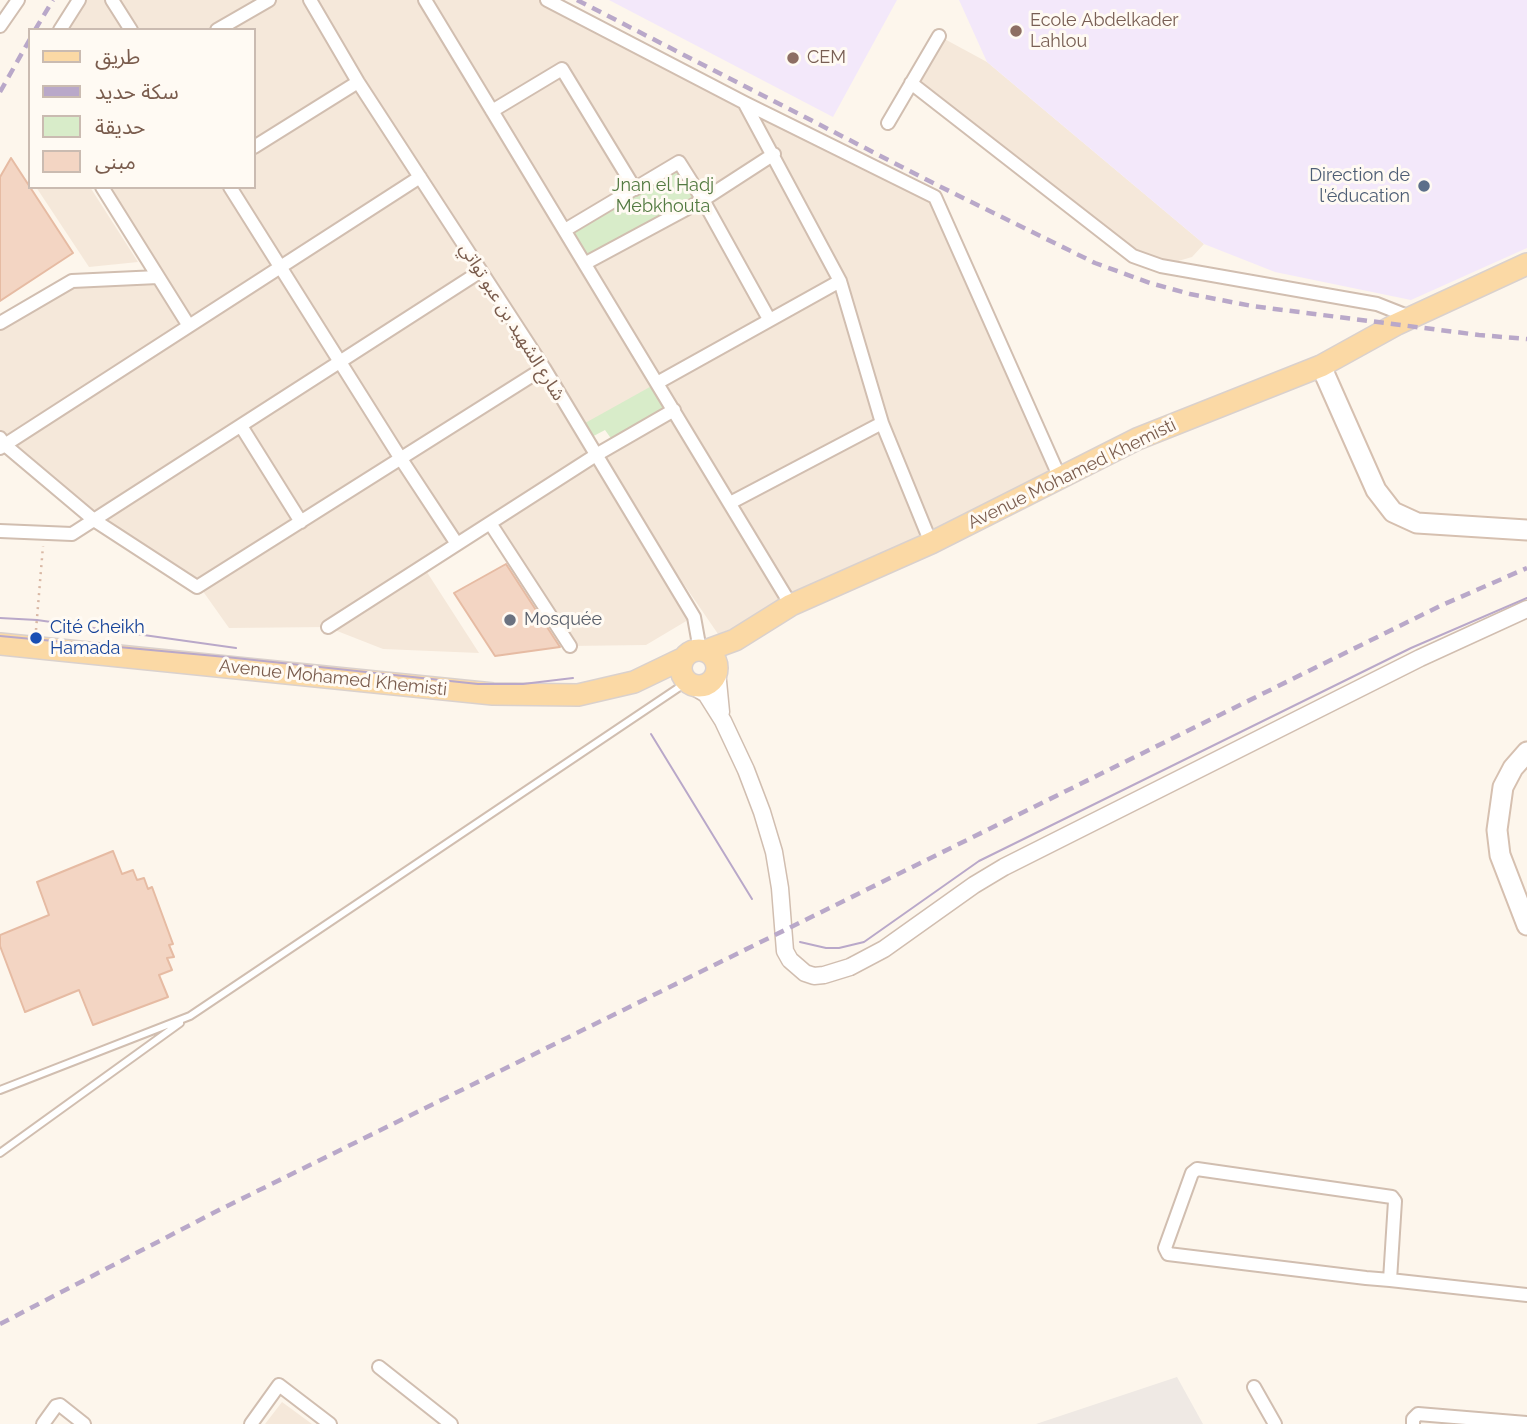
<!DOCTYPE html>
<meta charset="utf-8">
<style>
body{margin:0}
#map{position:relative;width:1527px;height:1424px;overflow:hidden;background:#fdf6ec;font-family:Raleway,"Noto Sans Arabic",sans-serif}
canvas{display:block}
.legend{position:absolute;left:28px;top:28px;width:228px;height:161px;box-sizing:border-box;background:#fffaf3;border:2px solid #cabbb1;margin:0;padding:9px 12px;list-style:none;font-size:21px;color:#7a5c4d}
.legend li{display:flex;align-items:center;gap:14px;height:35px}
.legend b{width:35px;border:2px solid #cabbb1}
</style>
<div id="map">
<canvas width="1527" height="1424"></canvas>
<ul class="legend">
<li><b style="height:9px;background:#fbd9a5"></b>طريق</li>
<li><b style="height:9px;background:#b9a8c9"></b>سكة حديد</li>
<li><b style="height:19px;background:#d8ecc9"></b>حديقة</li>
<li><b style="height:19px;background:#f3d5c3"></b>مبنى</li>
</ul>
</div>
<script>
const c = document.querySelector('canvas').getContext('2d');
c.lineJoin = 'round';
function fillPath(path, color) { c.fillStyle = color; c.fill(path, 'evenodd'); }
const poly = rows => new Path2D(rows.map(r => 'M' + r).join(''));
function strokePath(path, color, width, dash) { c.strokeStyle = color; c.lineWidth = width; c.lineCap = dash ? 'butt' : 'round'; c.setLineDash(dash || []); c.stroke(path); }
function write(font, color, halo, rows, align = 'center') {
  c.font = font + ' Raleway,"Noto Sans Arabic",sans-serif'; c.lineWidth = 6; c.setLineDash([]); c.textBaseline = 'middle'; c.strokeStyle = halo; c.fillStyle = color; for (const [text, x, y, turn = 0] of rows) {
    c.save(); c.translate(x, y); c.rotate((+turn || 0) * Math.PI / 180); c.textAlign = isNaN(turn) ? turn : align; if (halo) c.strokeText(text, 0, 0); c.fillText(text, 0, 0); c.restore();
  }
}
const residential = poly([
 [79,0,546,0,935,197,1060,478,791,605,718,634,602,465,688,620,646,645,570,646,490,523,423,566,479,653,383,649,327,627,229,628,190,573,87,509,0,439,0,323,56,286,156,275,102,187,254,187,254,30,60,30],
 [673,410,596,455,578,427],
 [939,36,987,62,1204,244,1192,257,1161,266,1133,256,911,83],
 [36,187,90,187,138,262,89,267],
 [282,1402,312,1424,265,1424]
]);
const industrial = poly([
 [1177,1377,1203,1424,1036,1424]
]);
const education = poly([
 [609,0,897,0,833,117],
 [959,0,1527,0,1527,248,1411,300,1275,272,1204,244,987,62]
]);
const green = poly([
 [679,162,703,200,586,263,565,230],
 [657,383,674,410,615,444,605,430,586,440,578,427]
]);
const building = poly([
 [11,158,73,253,0,301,0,177,11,158],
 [506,564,560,647,495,656,454,593,506,564],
 [113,851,122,874,133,870,137,880,144,878,148,889,152,887,173,944,169,945,174,957,167,958,172,970,159,975,168,997,93,1025,79,990,25,1012,0,946,0,935,49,915,37,882,113,851]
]);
const path = poly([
 [36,630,43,546]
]);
const service = poly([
 [0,1090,190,1016,687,682],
 [0,1153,180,1023]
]);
const minor = poly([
 [112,0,131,30],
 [310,0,358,82,544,368,694,617,700,650],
 [425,0,791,605],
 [547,0,745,103,935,197,1060,478],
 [0,26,18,0],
 [60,30,79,0],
 [217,30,269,0],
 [911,83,1133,256,1161,266,1377,304,1410,317],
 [745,104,840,281,882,423,931,543],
 [492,111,562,69,635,189],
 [888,123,939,36],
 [254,147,358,82],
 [102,187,189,326],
 [230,187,401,459,457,544],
 [565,230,679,162,703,200,769,319],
 [586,263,703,200,774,154],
 [0,323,72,281,158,277],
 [657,383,840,281],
 [241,426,301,522],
 [0,438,5,445,94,520,197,587,544,368],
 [0,448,420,177],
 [730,503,882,423],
 [490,523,570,646],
 [0,531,72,534,481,271],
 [328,627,596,455,674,410],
 [1390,1280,1395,1201,1392,1197,1197,1169,1192,1173,1165,1248,1168,1254,1366,1278,1390,1280,1527,1295],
 [379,1367,451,1424],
 [1254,1387,1275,1424],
 [43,1424,56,1406,60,1405,84,1424],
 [251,1424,279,1385,330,1424],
 [1413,1424,1413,1419,1418,1414,1527,1423]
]);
const tertiary = poly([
 [717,671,721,712],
 [691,685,706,694,723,721,746,770,762,812,774,852,780,888,785,951,790,960,805,973,814,976,824,975,850,967,884,949,974,885,1004,867,1420,658,1527,609]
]);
const secondary = poly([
 [1321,366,1376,490,1393,512,1417,523,1527,530],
 [1527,752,1513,768,1503,787,1497,830,1500,855,1527,925]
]);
const primary = poly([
 [0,644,493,694,578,695,634,682,684,658],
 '681 668a18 18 0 1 1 36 0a18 18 0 1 1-36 0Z',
 [705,651,735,640,791,605,931,543,1137,439,1321,366,1397,324,1527,264]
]);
const tram = poly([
 [0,618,37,620,236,648],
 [0,636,226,657,478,684,523,684,573,678],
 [651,734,752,899],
 [800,942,826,948,839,948,864,942,979,861,1411,648,1527,598]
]);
const rail = poly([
 [577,0,939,186,1095,263,1150,283,1190,294,1252,306,1479,335,1527,339],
 [35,30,53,0],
 [0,92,30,39],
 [0,1324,219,1210,1440,606,1527,568]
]);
const markers = [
 [1016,31,7,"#8d6e63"],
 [793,58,7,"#8d6e63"],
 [1424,186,7,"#5c6f8a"],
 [510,620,7,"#6b7280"],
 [36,638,7,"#1a4fb4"]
];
const educationNames = [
 ["Ecole Abdelkader",1030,21],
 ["Lahlou",1030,42],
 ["CEM",807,58]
];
const serviceNames = [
 ["Direction de",1410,176],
 ["l'éducation",1410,197]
];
const parkNames = [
 ["Jnan el Hadj",663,186],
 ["Mebkhouta",663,207]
];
const streetNames = [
 ["شارع الشهيد بن عبو تواتي",512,322,58],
 ["Avenue Mohamed Khemisti",1072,474,-26],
 ["Avenue Mohamed Khemisti",333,678,6]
];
const worshipNames = [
 ["Mosquée",524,620]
];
const transitNames = [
 ["Cité Cheikh",50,628],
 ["Hamada",50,649]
];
fillPath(residential, '#f5e8da');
fillPath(industrial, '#efe9e4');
fillPath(education, '#f3e8fa');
fillPath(green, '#d8ecc9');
fillPath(building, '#f3d5c3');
strokePath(building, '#e6bba3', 2);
strokePath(service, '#d1beb0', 10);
strokePath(minor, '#d1beb0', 16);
strokePath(tertiary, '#d1beb0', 19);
strokePath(secondary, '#d6c0b0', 23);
strokePath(primary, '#dad1cd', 24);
strokePath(path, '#d9b8a5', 2.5, [2, 5]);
strokePath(service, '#fff', 6);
strokePath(minor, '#fff', 12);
strokePath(tertiary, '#fff', 16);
strokePath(secondary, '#fff', 19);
strokePath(primary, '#fbd9a5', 21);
strokePath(tram, '#b9a8c9', 2);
strokePath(rail, '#b9a8c9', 4.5, [10, 7]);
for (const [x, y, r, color] of markers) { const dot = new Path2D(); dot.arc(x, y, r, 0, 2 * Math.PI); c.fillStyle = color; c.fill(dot); strokePath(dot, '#fffaf3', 2.5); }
write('18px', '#785e54', '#fffaf3', educationNames, 'left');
write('18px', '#4e5e75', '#fffaf3', serviceNames, 'right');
write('18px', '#537a41', '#fffaf3', parkNames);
write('18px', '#7a5c4d', '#fffaf3', streetNames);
write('18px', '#5b616d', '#fffaf3', worshipNames, 'left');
write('18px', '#164399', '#fffaf3', transitNames, 'left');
</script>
